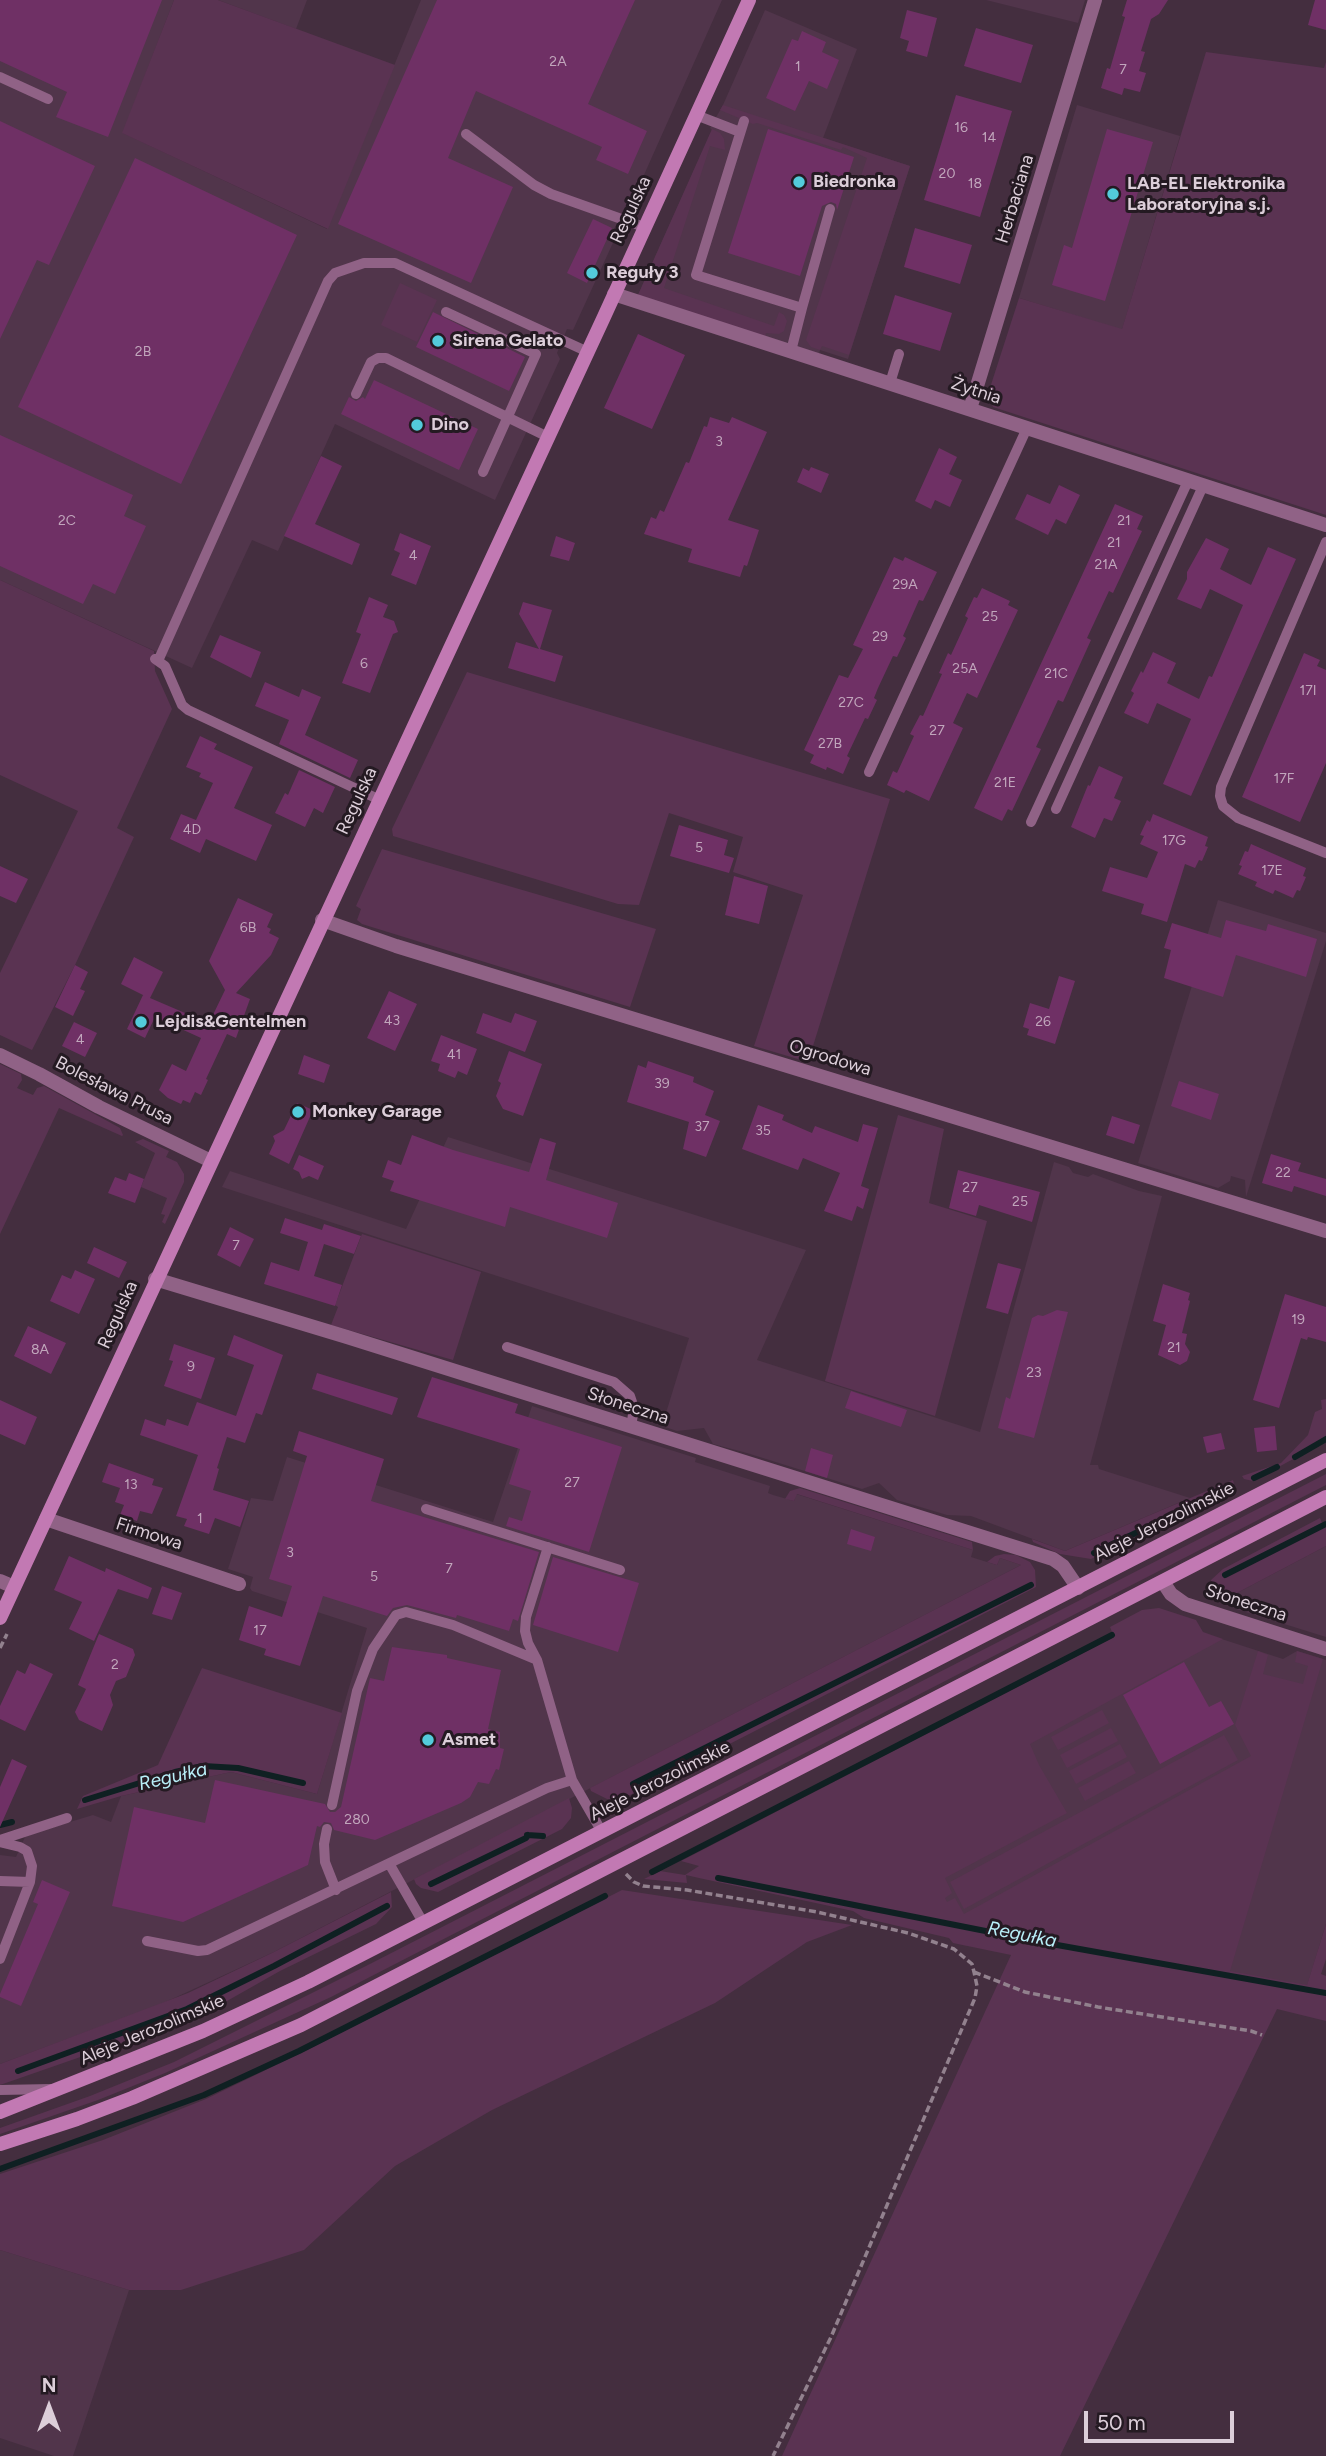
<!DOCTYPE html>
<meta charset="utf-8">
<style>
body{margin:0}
#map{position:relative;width:1326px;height:2456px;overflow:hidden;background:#442e3f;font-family:Figtree,sans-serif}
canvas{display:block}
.north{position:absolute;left:14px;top:2372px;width:70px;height:70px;-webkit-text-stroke:5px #241a22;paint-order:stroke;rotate:0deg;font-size:19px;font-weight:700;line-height:28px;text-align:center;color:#dcced9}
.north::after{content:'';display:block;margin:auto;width:24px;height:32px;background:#dcced9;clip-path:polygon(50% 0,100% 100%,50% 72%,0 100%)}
.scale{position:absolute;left:1084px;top:2411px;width:150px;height:32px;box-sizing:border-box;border:4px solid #dcced9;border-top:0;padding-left:9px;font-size:21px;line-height:24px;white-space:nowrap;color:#dcced9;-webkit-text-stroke:5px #241a22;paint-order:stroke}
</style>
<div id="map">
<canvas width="1326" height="2456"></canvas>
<div class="north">N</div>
<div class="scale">50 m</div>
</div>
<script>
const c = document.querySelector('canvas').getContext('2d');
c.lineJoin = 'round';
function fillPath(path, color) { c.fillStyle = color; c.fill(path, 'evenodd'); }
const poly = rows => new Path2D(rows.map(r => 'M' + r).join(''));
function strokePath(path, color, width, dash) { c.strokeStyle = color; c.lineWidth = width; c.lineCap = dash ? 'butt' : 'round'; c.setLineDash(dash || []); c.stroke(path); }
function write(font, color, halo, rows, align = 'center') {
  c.font = font + ' Figtree,sans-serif'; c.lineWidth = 6; c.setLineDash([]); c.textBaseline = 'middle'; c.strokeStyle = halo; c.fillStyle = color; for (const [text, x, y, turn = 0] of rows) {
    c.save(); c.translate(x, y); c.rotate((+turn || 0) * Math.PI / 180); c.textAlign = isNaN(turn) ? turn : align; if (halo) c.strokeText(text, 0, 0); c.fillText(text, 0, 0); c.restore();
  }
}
const built = poly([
 [0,0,174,0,123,133,327,229,421,0,722,0,631,204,626,205,614,229,617,234,573,330,567,329,557,353,560,359,495,500,335,424,278,551,252,540,192,668,0,580],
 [218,0,307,0,296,29],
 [986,0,1085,0,1078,23],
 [765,10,857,49,823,138,910,166,848,359,820,350,819,354,638,295,712,130,710,128,723,105],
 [1077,105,1180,136,1122,330,1019,298],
 [1218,900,1326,933,1326,941,1246,1197,1245,1180,1231,1176,1230,1181,1218,1188,1138,1163],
 [448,1137,806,1250,757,1360,980,1432,1054,1162,1069,1167,1073,1173,1088,1177,1093,1174,1139,1191,1162,1196,1090,1465,1098,1465,1099,1469,1190,1498,1065,1551,971,1516,947,1515,897,1500,879,1483,862,1489,747,1453,713,1444,704,1428,677,1431,662,1426,689,1338,222,1187,230,1171,406,1229],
 [532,1406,696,1458,695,1462,770,1486,768,1493,773,1495,794,1501,796,1494,973,1550,971,1557,987,1562,997,1565,1000,1558,1021,1565,274,1952,159,2005,0,2064,0,1855,16,1857,25,1837,37,1832,93,1815,111,1822,121,1796,231,1772,317,1794,367,1628,252,1591,250,1588,253,1577,228,1569,251,1498,273,1501,287,1457,493,1522],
 [1326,1546,1326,1637,1236,1609,1235,1594],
 [1191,1629,1283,1659,1297,1651,1326,1660,1326,1924,1307,1986,962,1925,814,1812],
 [0,2250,129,2290,73,2456,54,2456,0,2438]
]);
const green = poly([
 [174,0,218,0,395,65,328,229,122,133],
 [1206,52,1324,68,1326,62,1326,515,993,407,988,394,1019,298,1122,329],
 [723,105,910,166,849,355,822,346,820,350,811,347,806,340,867,158,843,147,841,150,757,123,753,124,720,110],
 [712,129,720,133,724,139,725,150,710,146,664,288,774,326,779,312,784,315,787,321,784,331,779,334,766,333,765,337,638,295],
 [400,283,437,300,417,342,381,325],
 [0,580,154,651,155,671,172,709,117,828,134,837,75,965,32,1050,0,1035,0,973,78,811,0,775],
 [467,672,890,799,808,1062,754,1046,803,895,733,872,743,837,669,813,639,905,618,904,393,836,392,829],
 [382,849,656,929,630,1007,362,924,357,920,361,909,356,906],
 [0,1064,21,1074,22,1080,17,1088,33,1095,37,1088,44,1086,120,1128,123,1135,122,1136,59,1108,0,1234],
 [898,1115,944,1129,929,1203,987,1221,935,1416,825,1381],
 [143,1139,169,1151,166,1157,177,1162,184,1174,184,1182,165,1224,162,1222,165,1215,161,1214,167,1198,141,1187,155,1153,135,1142],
 [362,1234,481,1272,453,1360,331,1325,338,1307,335,1305],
 [1326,1399,1326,1441,1253,1481,1244,1479,1242,1476,1281,1463,1308,1435,1315,1412,1322,1409,1321,1400],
 [1326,1474,1326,1485,331,1997,165,2073,98,2100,0,2134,0,2128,90,2096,174,2062,366,1966],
 [1233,1480,1235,1488,1091,1559,1060,1554,1033,1542,1032,1539,1065,1551],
 [800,1488,972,1542,973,1550,797,1494,794,1501,785,1499,790,1491],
 [1320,1518,1322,1523,1225,1572,1228,1576,1326,1526,1326,1546,1235,1594,1218,1592,1212,1588,1211,1580,1223,1569],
 [1004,1554,1016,1555,1030,1562,1035,1570,1036,1587,630,1795,619,1799,607,1799,591,1791,590,1788,1021,1565,1000,1558,997,1565,987,1562,995,1556],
 [1159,1608,1196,1620,1203,1632,1223,1639,1030,1744,1039,1765,1067,1813,945,1878,952,1893,945,1898,947,1902,955,1898,964,1914,1251,1756,1235,1725,1258,1651,1268,1655,1263,1674,1303,1684,1308,1666,1295,1662,1297,1651,1323,1659,1230,1971,1307,1985,1326,1924,1326,1959,1321,1974,1326,1976,1326,2021,1277,2009,1060,2456,782,2456,1011,1955,953,1943,949,1938,864,1918,853,1911,699,1878,686,1875,687,1883,644,1879,660,1871,685,1875,699,1866,681,1861,1114,1637,1110,1627,1142,1610],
 [202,1668,342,1713,317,1794,231,1772,121,1796,77,1809,83,1796,158,1765],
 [1102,1710,1109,1723,1058,1750,1051,1737],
 [1111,1728,1118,1741,1067,1768,1060,1755],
 [1224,1735,1238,1760,964,1909,950,1882],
 [1120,1744,1127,1757,1076,1784,1069,1771],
 [1129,1761,1136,1773,1085,1801,1078,1788],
 [569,1798,572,1808,571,1818,562,1829,438,1892,421,1888,416,1884,414,1879],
 [622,1890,852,1925,807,1942,715,2003,492,2110,395,2166,304,2250,181,2290,129,2290,0,2250,0,2174,103,2140,206,2099,305,2051],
 [391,1892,392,1907,376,1924,280,1971,204,2014,0,2085,0,2064,188,1993,274,1952]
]);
const stream = poly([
 [1295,1457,1326,1439],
 [1254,1478,1277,1467],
 [1094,1553,1194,1505],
 [1225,1575,1326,1524],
 [633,1784,1031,1585],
 [85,1800,175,1772,203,1766,238,1768,303,1783],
 [0,1825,12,1822],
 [527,1835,543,1836],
 [652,1872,1112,1635],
 [718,1878,1046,1943,1326,1993],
 [431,1884,526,1838,528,1835],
 [18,2071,187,2009,274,1966,387,1906],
 [0,2169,204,2095,299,2051,605,1896]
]);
const building = poly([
 [0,0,162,0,108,137,56,117,67,92,0,61],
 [437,0,635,0,588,104,647,131,628,174,596,160,602,147,476,91,448,158,513,187,471,283,338,224],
 [1127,0,1168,0,1159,14,1151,19,1141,51,1145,52,1139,71,1146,73,1140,92,1124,88,1122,95,1101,88,1107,68,1110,69,1125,17,1122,16],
 [1315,0,1326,0,1326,30,1308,25],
 [907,10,937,18,927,57,906,51,909,41,900,38],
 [976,28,1033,45,1021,83,964,66],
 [802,31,826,42,822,52,839,60,827,89,809,81,795,111,766,98,792,39,798,41],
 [956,95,1012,111,980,217,924,200],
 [0,121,95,166,49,265,37,260,0,339],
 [768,129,854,157,837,210,836,204,831,202,822,206,800,276,728,253],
 [1107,129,1153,142,1105,301,1052,285,1064,245,1072,248],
 [135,158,297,235,181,484,18,407],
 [593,219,612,228,587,283,567,273],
 [915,228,972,245,960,284,904,267],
 [895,295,952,313,940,351,883,334],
 [433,312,525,357,509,391,416,347],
 [638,334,685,355,652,429,604,408],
 [374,380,478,429,459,470,341,414,349,397,356,401,363,397,365,399],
 [710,417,729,423,732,417,767,432,728,520,759,530,747,566,744,565,740,577,688,562,692,549,644,534,651,517,656,519,660,510,664,512,686,462,689,463,704,426,707,427],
 [0,435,133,495,124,516,146,526,115,594,93,584,83,604,0,566],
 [939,448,957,457,949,474,962,480,950,507,935,500,931,509,915,501],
 [321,456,342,466,315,524,360,544,352,565,284,536],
 [811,467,829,474,821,493,797,482,803,468,809,471],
 [1059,485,1080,495,1066,524,1056,519,1048,535,1015,519,1027,494,1050,504],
 [1115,504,1143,516,1137,529,1142,531,1113,593,1109,591,1087,638,1091,640,1063,702,1058,700,1046,726,1036,747,1041,749,1012,811,1008,809,1002,821,974,808],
 [400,533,431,546,416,585,391,575,400,553,394,550],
 [556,536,575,543,569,561,550,556],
 [1206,538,1229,549,1220,569,1251,585,1268,547,1296,559,1191,796,1163,784,1191,719,1157,703,1148,724,1124,713,1134,693,1131,691,1141,671,1143,673,1153,652,1176,663,1167,683,1199,699,1209,676,1212,677,1243,605,1210,589,1201,609,1177,599,1187,579,1187,572],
 [894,557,903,561,905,557,937,572,923,601,919,600,903,636,906,638,897,657,893,656,878,688,874,698,877,700,868,719,865,718,847,756,850,758,843,774,827,767,826,770,810,763,814,755,804,750,839,675,848,678,863,649,853,645],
 [982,588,1010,601,1008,605,1018,610,977,698,967,693,953,723,963,728,929,801,906,790,904,793,887,785,893,771,897,773,914,736,910,734,920,715,923,716,942,674,939,673,948,653,951,655,968,618,965,616,974,597,977,598],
 [369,597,388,605,383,617,394,621,398,632,393,634,370,693,342,683,361,634,356,632],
 [523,602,552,610,540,649,563,656,555,682,508,668,516,642,539,649,519,614],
 [220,635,261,652,251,678,210,657],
 [1304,653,1320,660,1317,666,1326,670,1326,763,1300,822,1242,797],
 [265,682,299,697,302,689,321,697,305,735,358,760,350,778,279,744,289,720,255,706],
 [200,736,217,744,214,749,253,767,234,808,272,825,256,861,206,839,200,853,170,839,181,814,196,820,213,783,199,777,201,773,186,767],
 [1099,766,1123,777,1114,798,1121,801,1112,821,1104,818,1095,838,1071,827,1088,785,1090,786],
 [299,770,335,787,323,813,314,808,305,827,275,813,285,793,288,795],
 [1153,814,1208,837,1205,846,1208,847,1202,861,1199,860,1195,868,1185,864,1167,922,1141,914,1144,904,1102,891,1110,867,1147,878,1158,852,1140,844,1144,836,1140,835,1147,820,1150,822],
 [679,825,728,840,724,855,734,858,729,873,670,856],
 [1251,844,1306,868,1303,876,1306,877,1300,891,1297,890,1293,898,1275,890,1273,894,1255,886,1257,882,1238,874,1242,866,1239,865,1245,851,1248,852],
 [0,866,28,879,16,903,0,896],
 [734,876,768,886,759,924,725,915],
 [238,898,273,914,267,927,271,929,269,933,279,938,271,955,236,993,250,999,236,1038,227,1034,206,1079,208,1080,201,1095,195,1092,190,1103,183,1100,181,1104,168,1098,159,1090,172,1064,186,1071,201,1038,155,1017,145,1038,127,1029,143,995,149,998,121,984,134,957,163,972,150,998,206,1022,208,1017,211,1019,225,990,209,961],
 [1226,920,1266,931,1268,924,1317,939,1306,977,1236,955,1223,997,1164,978,1171,950,1164,948,1172,923,1221,938],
 [75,965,88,972,80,989,85,991,73,1016,55,1007],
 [1059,976,1075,981,1055,1044,1027,1035,1029,1029,1023,1027,1030,1003,1049,1009],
 [389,991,417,1004,395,1051,367,1038],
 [483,1013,511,1023,515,1013,537,1021,525,1052,476,1033],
 [74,1022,97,1033,85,1057,62,1046],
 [441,1035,477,1049,467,1075,458,1071,455,1078,438,1071,440,1064,431,1061],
 [509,1051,542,1064,523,1116,503,1109,496,1096,501,1083,498,1081],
 [304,1055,330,1065,324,1083,298,1074],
 [648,1061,694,1077,693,1082,714,1091,705,1115,720,1121,706,1157,683,1149,689,1122,627,1102,638,1065,646,1068],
 [1179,1081,1219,1094,1211,1120,1171,1106],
 [297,1103,313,1110,289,1164,269,1154,275,1141,273,1136,284,1130],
 [758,1105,784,1115,782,1120,812,1133,815,1126,858,1142,863,1124,878,1128,861,1186,869,1189,863,1209,857,1206,852,1221,824,1211,840,1173,803,1158,798,1170,742,1149],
 [1112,1116,1140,1125,1134,1144,1106,1135],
 [412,1135,453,1150,529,1172,540,1138,556,1143,546,1180,618,1203,607,1238,510,1207,505,1227,390,1191,394,1181,382,1177,388,1160,401,1165],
 [1271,1154,1301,1163,1298,1171,1326,1179,1326,1196,1294,1186,1292,1192,1262,1183],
 [299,1155,324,1166,318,1180,309,1176,302,1179,299,1172,293,1169],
 [958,1170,1040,1192,1032,1222,979,1205,976,1216,949,1208],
 [129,1173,144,1179,135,1203,108,1193,115,1177,126,1181],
 [285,1218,322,1230,324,1224,361,1236,354,1254,324,1244,314,1276,342,1285,335,1306,264,1284,271,1262,299,1271,308,1242,280,1233],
 [230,1227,254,1239,240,1267,217,1255],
 [94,1247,127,1262,119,1278,87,1263],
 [998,1263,1021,1269,1008,1314,986,1308],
 [75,1270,95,1279,79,1314,50,1301,62,1275,71,1279],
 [1163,1284,1190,1293,1188,1300,1190,1301,1182,1333,1187,1334,1185,1344,1190,1352,1187,1361,1180,1365,1158,1355,1166,1325,1153,1321],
 [1285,1294,1326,1307,1326,1342,1308,1337,1307,1340,1301,1338,1279,1408,1253,1400],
 [1057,1310,1068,1312,1034,1438,998,1428,1006,1397,1010,1399,1032,1318,1038,1315,1043,1316],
 [28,1326,66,1343,51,1374,14,1356],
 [234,1335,283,1355,262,1415,256,1413,245,1443,227,1437,217,1468,219,1469,213,1490,249,1501,240,1527,215,1518,209,1534,184,1526,187,1519,176,1516,198,1455,140,1435,145,1419,165,1426,167,1419,188,1426,197,1402,236,1416,254,1365,227,1355],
 [174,1344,215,1358,201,1399,164,1386,173,1361,169,1360],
 [317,1373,398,1398,392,1415,312,1389],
 [432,1377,518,1404,515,1413,622,1447,589,1552,506,1526,509,1517,522,1521,531,1491,509,1484,520,1449,417,1417],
 [851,1391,907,1410,901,1427,845,1408],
 [0,1400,37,1417,25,1445,0,1434],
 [1275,1426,1277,1450,1257,1452,1254,1428],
 [299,1431,384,1459,371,1501,539,1552,518,1621,513,1619,509,1631,457,1615,456,1618,407,1605,393,1608,387,1616,323,1596,300,1666,264,1655,266,1649,239,1640,249,1606,282,1617,292,1586,269,1579,307,1456,293,1451],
 [1221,1433,1225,1449,1207,1453,1203,1437],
 [811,1448,833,1455,827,1478,805,1471],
 [109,1463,154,1479,152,1485,163,1488,152,1514,140,1511,137,1521,120,1515,124,1505,115,1502,120,1488,102,1482],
 [851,1529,875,1537,871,1551,847,1544],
 [69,1556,105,1572,106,1568,152,1588,148,1599,118,1589,94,1641,69,1629,82,1602,54,1590],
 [553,1557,639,1583,618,1652,533,1625],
 [162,1586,182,1593,172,1620,152,1614],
 [99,1634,133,1649,135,1655,126,1677,116,1681,110,1695,113,1705,102,1731,79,1720,75,1712,86,1689,78,1685],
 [392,1647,447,1655,447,1658,501,1670,488,1729,500,1732,500,1748,504,1749,499,1770,496,1769,489,1784,478,1782,470,1797,461,1803,375,1840,334,1830,331,1823,324,1822,320,1827,317,1826,308,1865,183,1922,112,1906,134,1807,205,1823,215,1780,325,1804,330,1812,335,1812,341,1807,370,1678,384,1681],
 [1184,1662,1209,1707,1221,1701,1234,1724,1160,1764,1123,1695],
 [30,1663,53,1674,25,1731,0,1719,0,1706,17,1670,25,1674],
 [12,1759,27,1766,0,1827,0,1787],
 [42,1880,70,1892,21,2006,0,1997,0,1994,38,1904,33,1902]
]);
const path = poly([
 [0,1648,7,1634],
 [626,1874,634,1882,643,1886,687,1890,817,1912,908,1933,954,1949,972,1964,974,1972,977,1986,975,1998,831,2337,773,2456],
 [974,1972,1025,1992,1098,2007,1251,2031,1262,2035]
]);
const lane = poly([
 [0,77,48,99],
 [696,115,740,132],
 [744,121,696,275,802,308,791,351],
 [466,134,534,185,551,194,644,227],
 [802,308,830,209],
 [446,312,536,354,483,472],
 [890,383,899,354],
 [356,394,371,362,378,358,386,358,548,437],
 [1326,542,1221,787,1220,796,1223,806,1238,818,1326,853],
 [155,659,165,666,182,705,188,710,378,799],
 [158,661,328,281,335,273,364,263,395,263,588,352],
 [869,772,1027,428],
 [1056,809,1203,486],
 [1031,822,1188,481],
 [507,1347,614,1382,630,1396,634,1408,631,1427],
 [426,1509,620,1570],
 [548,1547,526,1617,525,1631,528,1643,537,1660,572,1780],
 [332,1805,357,1691,373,1649,396,1615,406,1612,453,1625,537,1660],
 [327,1829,324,1844,325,1862,336,1890],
 [0,1840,67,1818],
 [0,1842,20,1847,27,1851,32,1866,30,1882,0,1959],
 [390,1865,424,1924],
 [0,1881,30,1882],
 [147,1941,198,1951,207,1950,547,1788,572,1780,602,1832],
 [0,2090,52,2089]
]);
const street = poly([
 [614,294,1326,525],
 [970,409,1095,0],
 [322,920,396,946,1326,1231],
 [0,1055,39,1074,99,1107,211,1161],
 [155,1279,347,1337,1053,1559,1063,1566,1078,1588],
 [46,1519,239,1584],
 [0,1581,14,1587],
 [1163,1582,1171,1594,1185,1604,1326,1649]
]);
const secondary = poly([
 [0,1618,603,319,749,0],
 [0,2112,203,2031,308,1982,1326,1460],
 [0,2144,77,2119,132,2098,301,2025,1326,1497]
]);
const markers = [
 [799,182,7,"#53cbdb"],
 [1113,194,7,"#53cbdb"],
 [592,273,7,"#53cbdb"],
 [438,341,7,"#53cbdb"],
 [417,425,7,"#53cbdb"],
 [141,1022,7,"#53cbdb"],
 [298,1112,7,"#53cbdb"],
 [428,1740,7,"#53cbdb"]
];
const numberNames = [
 ["2A",558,62],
 ["1",798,67],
 ["7",1123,70],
 ["16",961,128],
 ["14",989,138],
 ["20",947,174],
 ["18",975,184],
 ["2B",143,352],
 ["3",719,442],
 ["2C",67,521],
 ["21",1124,521],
 ["21",1114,543],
 ["4",413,556],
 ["21A",1106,565],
 ["29A",905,585],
 ["25",990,617],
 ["29",880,637],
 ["6",364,664],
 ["25A",965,669],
 ["21C",1056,674],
 ["17I",1308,691],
 ["27C",851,703],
 ["27",937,731],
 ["27B",830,744],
 ["17F",1284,779],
 ["21E",1005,783],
 ["4D",192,830],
 ["17G",1174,841],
 ["5",699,848],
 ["17E",1272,871],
 ["6B",248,928],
 ["43",392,1021],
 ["26",1043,1022],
 ["4",80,1040],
 ["41",454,1055],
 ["39",662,1084],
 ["37",702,1127],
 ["35",763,1131],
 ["22",1283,1173],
 ["27",970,1188],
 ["25",1020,1202],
 ["7",236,1246],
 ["19",1298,1320],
 ["21",1174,1348],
 ["8A",40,1350],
 ["9",191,1367],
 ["23",1034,1373],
 ["27",572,1483],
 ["13",131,1485],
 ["1",200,1519],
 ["3",290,1553],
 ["7",449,1569],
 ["5",374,1577],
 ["17",260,1631],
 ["2",115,1665],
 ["280",357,1820]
];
const poiNames = [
 ["Biedronka",813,182],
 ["LAB-EL Elektronika",1127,184],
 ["Laboratoryjna s.j.",1127,205],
 ["Reguły 3",606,273],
 ["Sirena Gelato",452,341],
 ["Dino",431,425],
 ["Lejdis&Gentelmen",155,1022],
 ["Monkey Garage",312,1112],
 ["Asmet",442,1740]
];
const streetNames = [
 ["Herbaciana",1015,199,-73],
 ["Regulska",631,210,-65],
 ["Żytnia",976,391,18],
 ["Regulska",357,801,-65],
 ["Ogrodowa",830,1058,17],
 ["Bolesława Prusa",114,1091,27],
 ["Regulska",118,1315,-66],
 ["Słoneczna",628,1406,18],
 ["Aleje Jerozolimskie",1164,1522,-27],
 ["Firmowa",149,1534,18],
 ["Słoneczna",1246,1603,18],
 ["Aleje Jerozolimskie",660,1781,-27],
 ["Aleje Jerozolimskie",152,2030,-23]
];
const waterNames = [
 ["Regułka",173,1777,-13],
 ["Regułka",1022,1935,11]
];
fillPath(built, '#51354b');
fillPath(green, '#5a3352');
strokePath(stream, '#0f2022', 6);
fillPath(building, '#6f3065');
strokePath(path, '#92818e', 3.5, [7, 3.5]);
strokePath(lane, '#906286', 10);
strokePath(street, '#906286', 14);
strokePath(secondary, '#c279b3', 14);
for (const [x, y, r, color] of markers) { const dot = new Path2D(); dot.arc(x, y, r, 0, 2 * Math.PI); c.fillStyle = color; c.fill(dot); strokePath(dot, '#241a22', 2.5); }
write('14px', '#c1a6bc', null, numberNames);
write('bold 18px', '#dcced9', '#241a22', poiNames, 'left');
write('18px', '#dcced9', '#241a22', streetNames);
write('italic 19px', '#b8eff8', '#241a22', waterNames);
</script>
